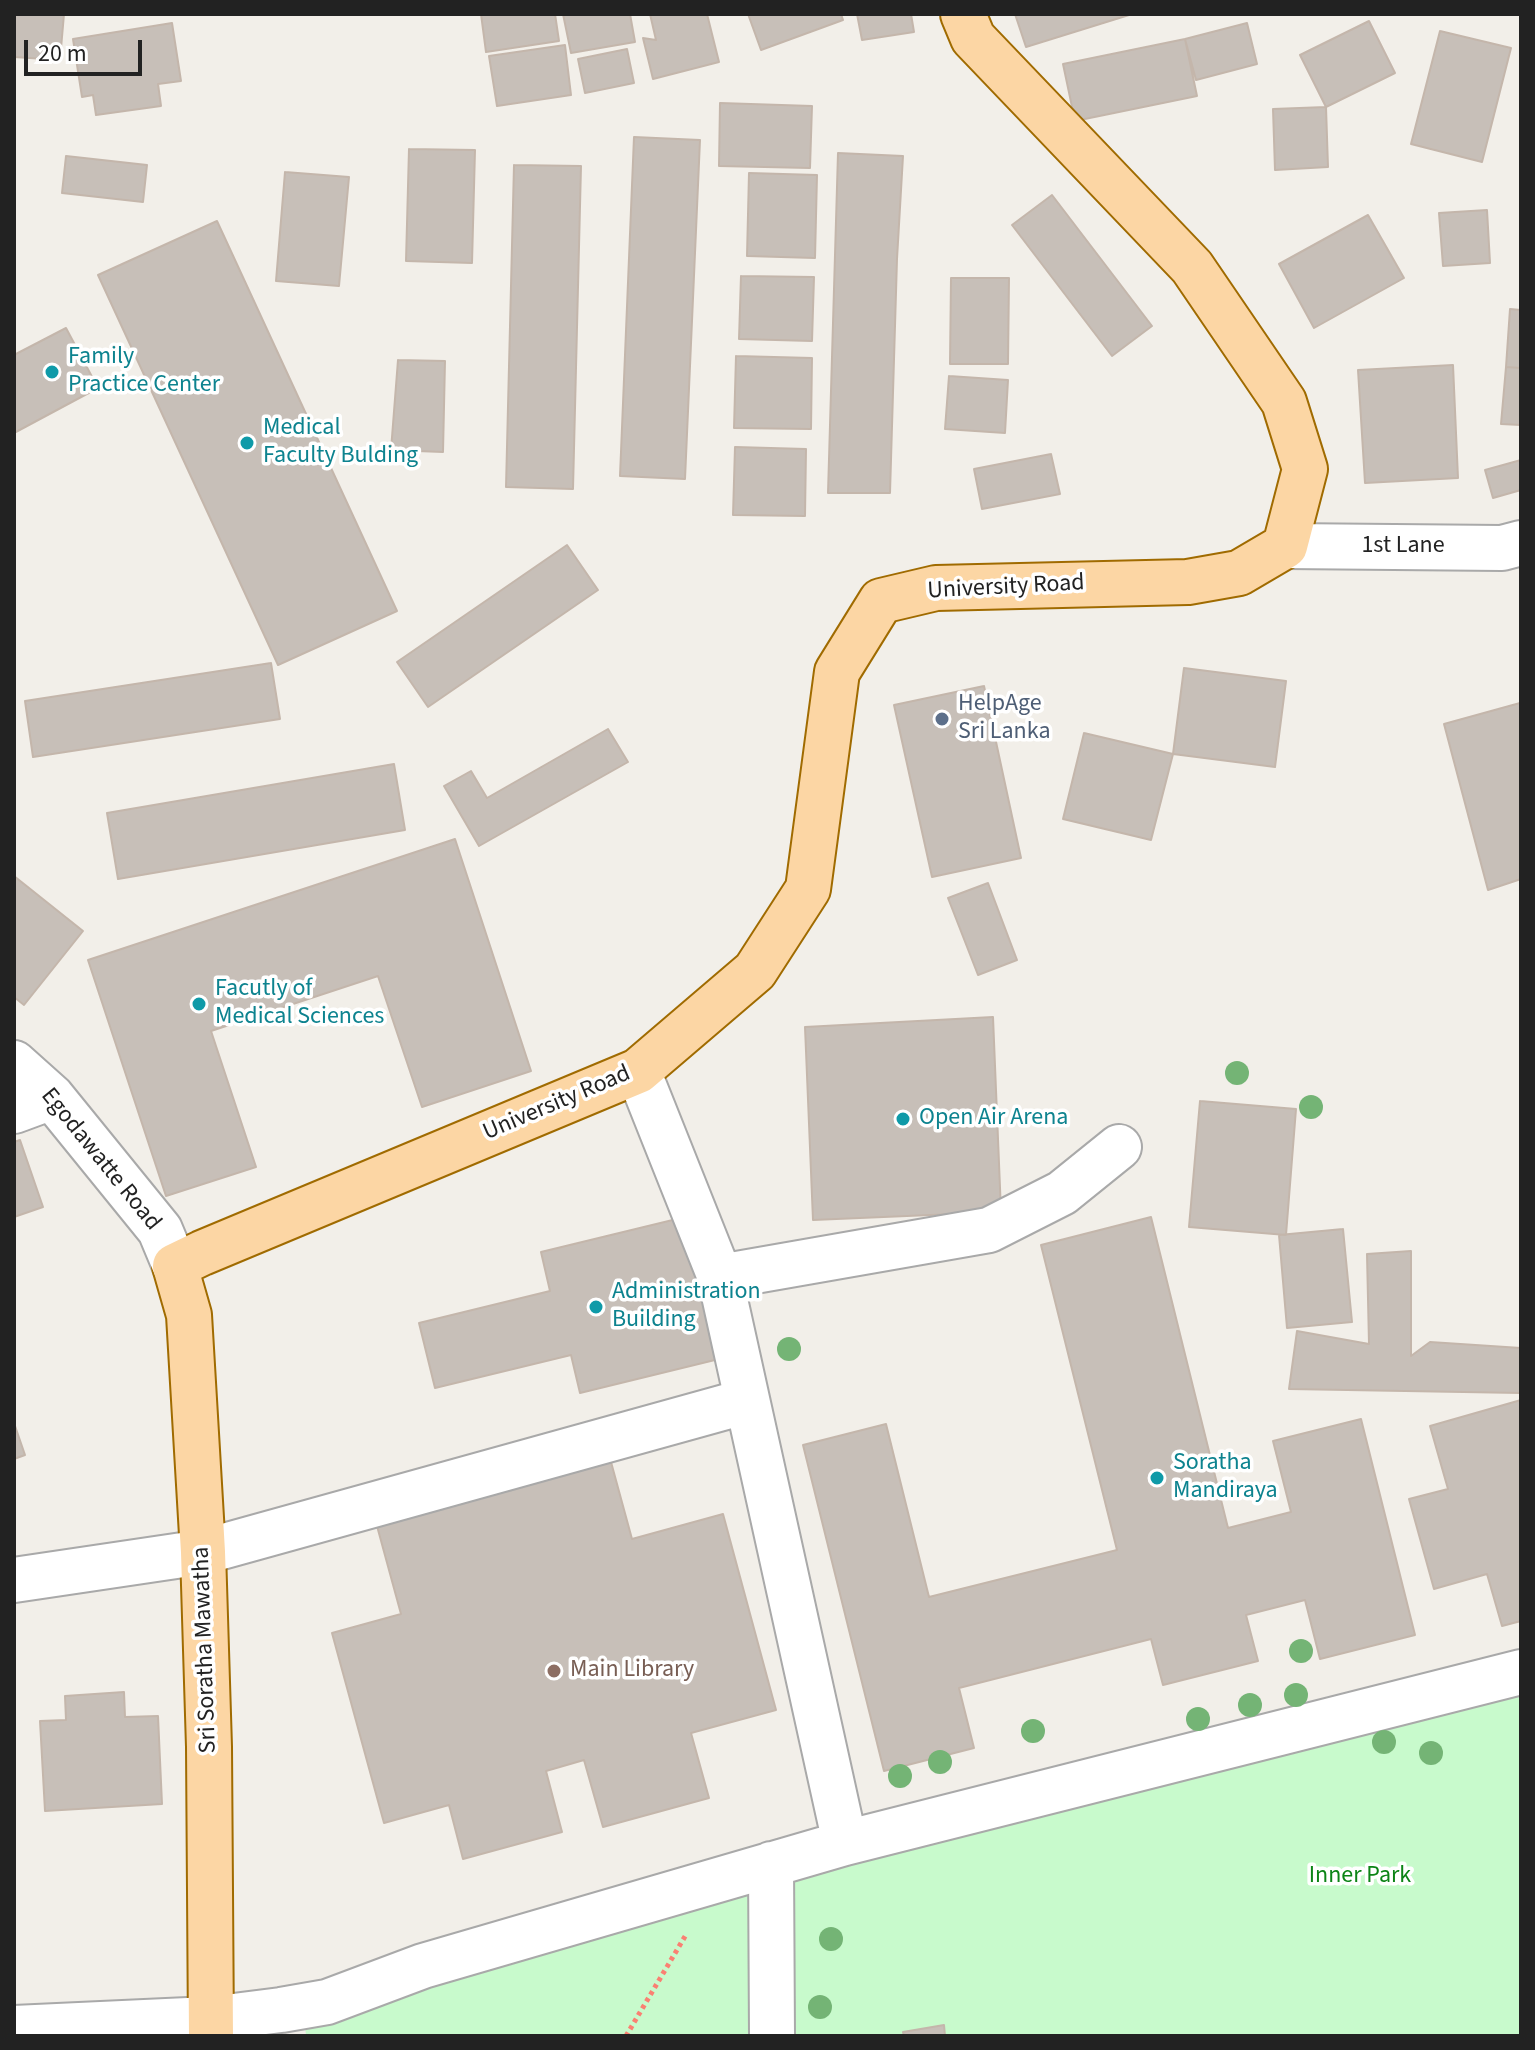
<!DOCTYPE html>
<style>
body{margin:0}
#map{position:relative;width:1535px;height:2050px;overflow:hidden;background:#f2efe9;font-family:"Source Sans 3",sans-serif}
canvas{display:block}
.frame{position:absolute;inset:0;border:16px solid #222;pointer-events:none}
.scale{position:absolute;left:24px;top:40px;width:118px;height:36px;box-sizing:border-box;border:4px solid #222;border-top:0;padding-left:10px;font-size:24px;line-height:28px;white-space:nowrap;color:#222;-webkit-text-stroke:6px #fff;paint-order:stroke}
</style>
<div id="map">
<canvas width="1535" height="2050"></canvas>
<div class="frame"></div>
<div class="scale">20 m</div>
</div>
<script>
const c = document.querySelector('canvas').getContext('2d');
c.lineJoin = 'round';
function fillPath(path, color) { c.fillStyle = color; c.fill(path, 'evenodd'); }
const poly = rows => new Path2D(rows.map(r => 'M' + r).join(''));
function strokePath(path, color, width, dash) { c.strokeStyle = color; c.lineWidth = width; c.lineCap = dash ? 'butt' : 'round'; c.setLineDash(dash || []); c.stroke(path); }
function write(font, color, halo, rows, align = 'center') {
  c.font = font + ' "Source Sans 3",sans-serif'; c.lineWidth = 7; c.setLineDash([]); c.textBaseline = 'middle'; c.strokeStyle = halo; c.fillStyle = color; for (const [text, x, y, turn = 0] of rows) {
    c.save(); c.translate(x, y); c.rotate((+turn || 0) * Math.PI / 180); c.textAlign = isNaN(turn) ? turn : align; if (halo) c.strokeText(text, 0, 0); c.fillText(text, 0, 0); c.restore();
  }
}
const park = poly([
 [1521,1673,1521,2036,306,2036,303,2004]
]);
const building = poly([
 [14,14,64,14,60,60,14,57,14,14],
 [481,14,555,14,559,41,486,52,481,14],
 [563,14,630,14,635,42,571,53,563,14],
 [650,14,707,14,719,62,653,79,643,38,656,40,650,14],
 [748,14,841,14,843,20,761,50,748,14],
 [857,14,911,14,914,32,862,40,857,14],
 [1015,14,1129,14,1129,15,1026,47,1015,14],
 [1369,21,1395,73,1326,107,1300,55,1369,21],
 [172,23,181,81,158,84,161,106,96,115,93,95,82,97,73,39,172,23],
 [1247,23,1257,64,1196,80,1185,39,1247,23],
 [1440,31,1511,48,1482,162,1411,144,1440,31],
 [1185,39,1197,96,1075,121,1063,64,1185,39],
 [565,45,571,95,497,106,489,56,565,45],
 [627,49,634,83,585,93,578,59,627,49],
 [720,103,812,106,810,168,719,166,720,103],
 [1326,107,1328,167,1275,170,1273,109,1326,107],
 [634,137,700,140,685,479,620,476,634,137],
 [409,149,475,150,472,263,406,261,409,149],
 [838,153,903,156,897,259,890,493,828,493,838,153],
 [66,156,147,165,143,202,62,193,66,156],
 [514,165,581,166,573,489,506,487,514,165],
 [285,172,349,177,339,286,276,281,285,172],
 [749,173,817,175,815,258,747,256,749,173],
 [1052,195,1152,326,1112,356,1012,225,1052,195],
 [1487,210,1490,263,1443,266,1439,213,1487,210],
 [1368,215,1404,278,1314,328,1279,264,1368,215],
 [217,221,397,611,278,665,98,275,217,221],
 [741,276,814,277,812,341,739,339,741,276],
 [951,278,1009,278,1008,364,950,364,951,278],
 [1510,309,1521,310,1521,368,1506,367,1510,309],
 [66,328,98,388,14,433,14,355,66,328],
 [736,356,812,358,811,429,734,428,736,356],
 [398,360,445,361,443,452,391,450,398,360],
 [1453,365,1458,478,1365,483,1358,370,1453,365],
 [1506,367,1521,368,1521,425,1501,424,1506,367],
 [949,376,1008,380,1005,433,945,429,949,376],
 [735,447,806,449,805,516,733,515,735,447],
 [1051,454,1060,494,982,509,974,469,1051,454],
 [1521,460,1521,490,1493,498,1485,470,1521,460],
 [567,545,598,590,428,707,397,662,567,545],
 [271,663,280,719,33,757,25,701,271,663],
 [1184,668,1286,681,1275,767,1173,754,1184,668],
 [984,686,1021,858,932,877,894,705,984,686],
 [1520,703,1521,709,1521,879,1488,890,1444,724,1520,703],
 [608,729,628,762,479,846,444,786,471,771,487,798,608,729],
 [1084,733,1173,754,1151,840,1063,819,1084,733],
 [394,764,405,830,118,879,107,813,394,764],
 [455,839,531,1071,422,1107,378,976,211,1031,256,1167,166,1196,88,960,455,839],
 [14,876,83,931,24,1005,14,997,14,876],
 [988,883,1017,960,978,975,948,898,988,883],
 [993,1017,1001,1212,813,1220,805,1027,993,1017],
 [1200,1101,1296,1109,1286,1235,1189,1227,1200,1101],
 [20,1140,43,1207,14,1217,14,1142,20,1140],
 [685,1217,719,1359,580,1393,571,1355,435,1388,419,1323,550,1291,541,1252,685,1217],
 [1151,1217,1228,1528,1291,1512,1273,1441,1361,1419,1415,1635,1320,1659,1305,1600,1246,1615,1258,1661,1163,1685,1151,1639,959,1688,974,1748,884,1771,803,1445,886,1424,929,1597,1117,1550,1041,1245,1151,1217],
 [1343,1229,1352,1322,1287,1328,1279,1235,1343,1229],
 [1411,1251,1411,1356,1430,1342,1521,1348,1521,1393,1289,1389,1297,1331,1369,1344,1367,1254,1411,1251],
 [1521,1400,1521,1621,1502,1626,1487,1574,1434,1589,1409,1499,1448,1489,1430,1426,1521,1400],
 [14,1423,25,1455,14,1459,14,1423],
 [611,1462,632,1539,723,1514,776,1710,691,1733,709,1798,603,1827,584,1760,546,1771,562,1832,463,1859,449,1805,384,1823,332,1633,401,1614,377,1526,611,1462],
 [124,1692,125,1717,158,1716,162,1804,45,1811,40,1721,66,1720,65,1696,124,1692],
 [944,2025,945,2036,904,2036,903,2032,944,2025]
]);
const path = poly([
 [626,2036,687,1933]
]);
const minor = poly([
 [1285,546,1502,548,1521,543],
 [14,1063,52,1097,160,1230,175,1266],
 [638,1071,720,1277,845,1843],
 [14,1111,52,1097],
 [720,1277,989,1230,1062,1193,1119,1147],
 [14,1580,203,1552,747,1401],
 [771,1864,772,2036],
 [14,2028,210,2019,281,2010,327,2002,423,1966,845,1843,1521,1672]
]);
const major = poly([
 [211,2036,209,1747,203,1552,189,1315,175,1266,202,1253,638,1071,755,971,808,889,837,672,881,601,936,588,1188,582,1239,573,1285,546,1305,469,1284,402,1192,267,973,38,963,14]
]);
const trees = [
 [1237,1073],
 [1311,1107],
 [789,1349],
 [1301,1651],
 [1296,1695],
 [1250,1705],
 [1198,1719],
 [1033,1731],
 [1384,1742],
 [1431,1753],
 [940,1762],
 [900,1776],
 [831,1939],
 [820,2007]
];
const markers = [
 [52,372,8,"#0f9aa8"],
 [247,443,8,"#0f9aa8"],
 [942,719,8,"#5c6f8a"],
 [199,1004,8,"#0f9aa8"],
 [903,1119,8,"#0f9aa8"],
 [596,1307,8,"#0f9aa8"],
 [1157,1478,8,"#0f9aa8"],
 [554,1671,8,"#8d6e63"]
];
const cultureNames = [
 ["Family",68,358],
 ["Practice Center",68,386],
 ["Medical",263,429],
 ["Faculty Bulding",263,457],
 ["Facutly of",215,990],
 ["Medical Sciences",215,1018],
 ["Open Air Arena",919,1119],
 ["Administration",612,1293],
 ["Building",612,1321],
 ["Soratha",1173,1464],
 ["Mandiraya",1173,1492]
];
const streetNames = [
 ["1st Lane",1403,547],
 ["University Road",1006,588,-3],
 ["University Road",557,1104,-23],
 ["Egodawatte Road",100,1160,51],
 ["Sri Soratha Mawatha",206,1650,-92]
];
const serviceNames = [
 ["HelpAge",958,705],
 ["Sri Lanka",958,733]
];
const educationNames = [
 ["Main Library",570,1671]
];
const parkNames = [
 ["Inner Park",1360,1877]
];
fillPath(park, '#c8facc');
fillPath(building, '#c7bfb8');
strokePath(building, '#c4b6ab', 2);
strokePath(minor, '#a9a9a9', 48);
strokePath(major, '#a06b00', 48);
strokePath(path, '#fa8072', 5, [4, 4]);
strokePath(minor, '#fff', 44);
strokePath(major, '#fcd6a4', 44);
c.fillStyle = '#74b475';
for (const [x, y] of trees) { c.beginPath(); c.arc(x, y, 12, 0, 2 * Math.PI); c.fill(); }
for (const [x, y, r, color] of markers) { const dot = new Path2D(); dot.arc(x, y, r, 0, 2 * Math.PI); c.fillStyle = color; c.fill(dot); strokePath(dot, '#fff', 3); }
write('24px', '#0d838f', '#fff', cultureNames, 'left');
write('24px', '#222', '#fff', streetNames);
write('24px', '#4e5e75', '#fff', serviceNames, 'left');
write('24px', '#785e54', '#fff', educationNames, 'left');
write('24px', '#0c8416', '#fff', parkNames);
</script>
